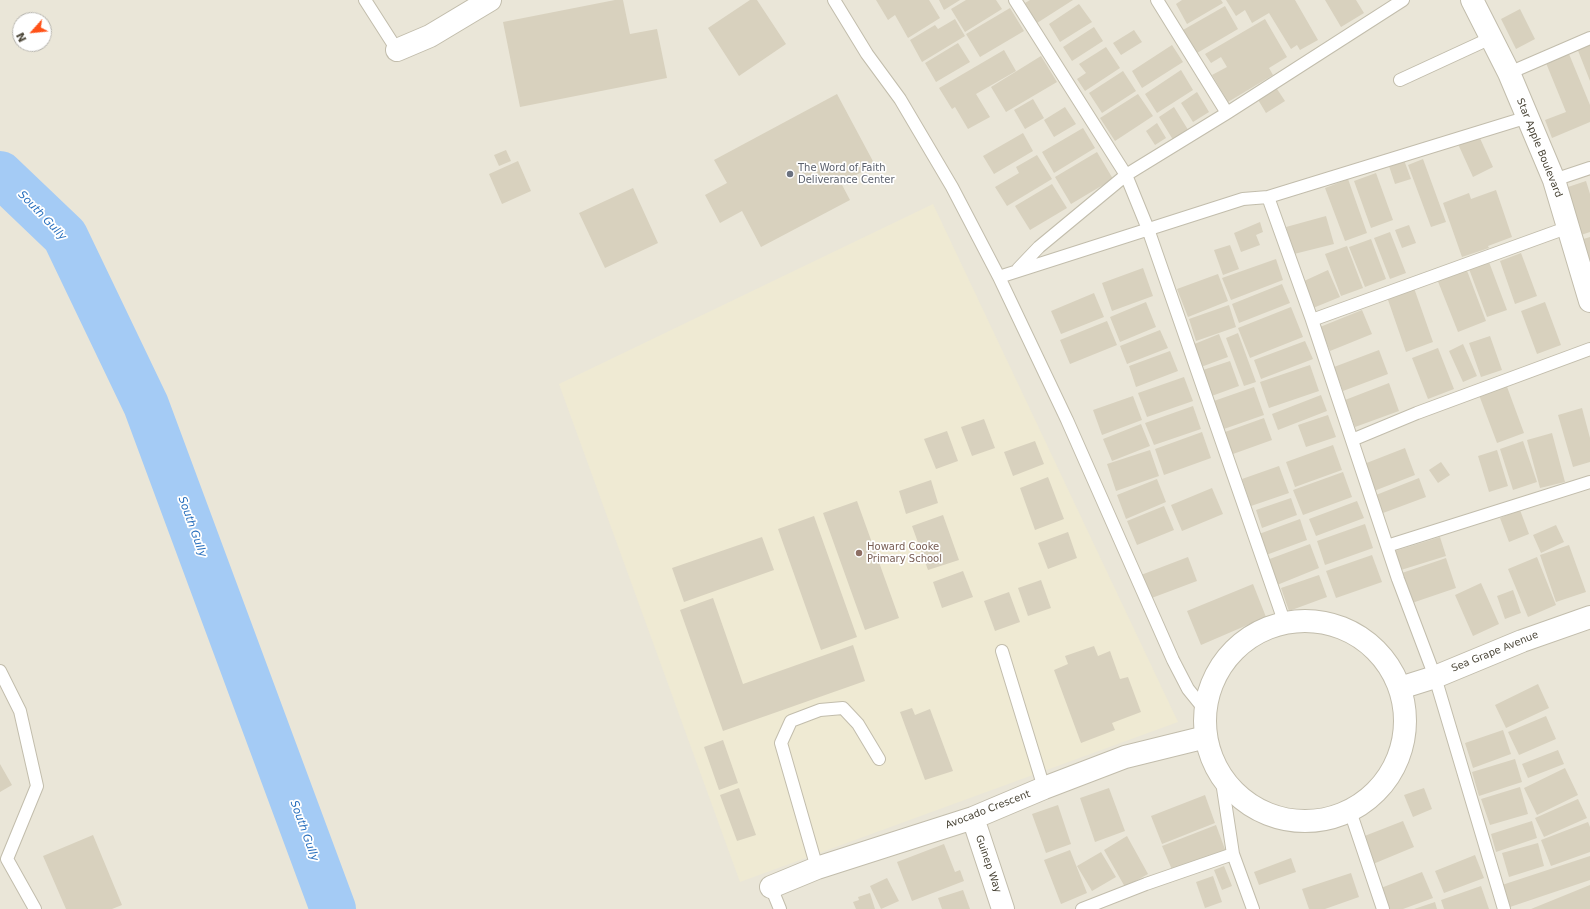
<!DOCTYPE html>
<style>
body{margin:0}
#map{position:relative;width:1590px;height:909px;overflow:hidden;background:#f6f3ea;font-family:"DejaVu Sans",sans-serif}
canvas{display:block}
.north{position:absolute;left:12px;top:12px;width:40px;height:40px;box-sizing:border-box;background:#fff;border:1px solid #b7b5af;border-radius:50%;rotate:243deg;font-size:11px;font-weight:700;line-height:16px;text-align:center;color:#4a4537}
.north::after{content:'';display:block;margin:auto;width:14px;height:18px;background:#ff5218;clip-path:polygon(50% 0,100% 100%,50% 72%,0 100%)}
</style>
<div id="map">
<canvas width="1590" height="909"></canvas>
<div class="north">N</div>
</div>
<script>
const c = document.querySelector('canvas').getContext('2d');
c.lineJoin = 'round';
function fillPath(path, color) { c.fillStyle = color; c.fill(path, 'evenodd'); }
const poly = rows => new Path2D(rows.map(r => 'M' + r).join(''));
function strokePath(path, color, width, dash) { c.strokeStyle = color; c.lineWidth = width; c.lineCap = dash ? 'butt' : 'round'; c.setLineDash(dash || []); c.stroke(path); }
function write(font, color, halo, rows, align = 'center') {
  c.font = font + ' "DejaVu Sans",sans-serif'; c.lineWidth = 3.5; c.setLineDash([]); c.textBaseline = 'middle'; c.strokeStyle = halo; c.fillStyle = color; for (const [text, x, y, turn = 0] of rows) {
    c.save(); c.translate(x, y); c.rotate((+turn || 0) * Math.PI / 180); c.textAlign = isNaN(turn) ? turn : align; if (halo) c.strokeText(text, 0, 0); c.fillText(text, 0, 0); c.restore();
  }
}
const residential = poly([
 [0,0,1590,0,1590,909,0,909],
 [20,20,44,20,44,44,20,44]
]);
const education = poly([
 [933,204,1178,722,740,882,559,384]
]);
const river = poly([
 [0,174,65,236,146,405,333,909]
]);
const building = poly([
 [615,0,623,0,630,34,657,29,667,78,520,107,503,22],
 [750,0,757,0,786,44,739,76,708,28],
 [876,0,929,0,940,18,908,38,895,15,888,20],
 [939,0,960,0,944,10],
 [966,0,996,0,1002,9,965,32,951,9],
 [1030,0,1073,0,1037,23,1025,3],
 [1182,0,1221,0,1223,3,1187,24,1176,4],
 [1226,0,1295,0,1318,40,1300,50,1297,45,1291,49,1269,13,1252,23,1245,10,1236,16],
 [1325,0,1356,0,1364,13,1341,27],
 [1079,4,1092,22,1060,42,1049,24],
 [1225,6,1238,29,1197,53,1183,30],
 [1010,8,1024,31,980,57,966,34],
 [1520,9,1535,39,1516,49,1501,19],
 [955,19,965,36,922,62,910,40,935,25,938,29],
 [1265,19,1287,57,1269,68,1273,75,1228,102,1212,75,1227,67,1221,57,1211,63,1205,54],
 [1094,27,1103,41,1072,61,1063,47],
 [1134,30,1142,42,1121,55,1113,43],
 [958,43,970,62,936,82,925,63],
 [1590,43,1590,81,1577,48],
 [1172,45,1183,62,1142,88,1132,71],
 [1106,47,1120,68,1085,91,1077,79,1086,73,1079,64],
 [1004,50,1016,71,976,94,990,117,968,129,955,107,952,109,939,88],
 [1569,54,1590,105,1590,122,1552,138,1545,120,1566,112,1546,63],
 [1041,56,1057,82,1006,112,991,87],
 [1181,70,1193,90,1157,113,1145,94],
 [1123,71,1136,91,1102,113,1089,93],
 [1275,86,1285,101,1266,113,1257,98],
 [1197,92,1209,112,1193,122,1181,103],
 [837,94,875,165,841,183,850,200,761,247,742,211,720,223,705,195,727,183,714,160],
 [1138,94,1153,116,1115,141,1100,118],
 [1033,99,1044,118,1025,129,1014,110],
 [1065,107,1076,124,1054,137,1044,120],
 [1174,107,1190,133,1175,143,1159,117],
 [1157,123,1166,138,1155,145,1146,131],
 [1083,128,1095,148,1054,173,1042,152],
 [1023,133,1033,151,994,174,983,156],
 [1479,136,1493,167,1473,177,1458,144],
 [506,150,511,161,499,166,494,155],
 [1097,152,1113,179,1071,204,1055,177],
 [1037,155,1052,179,1007,206,995,187,1019,173,1016,167],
 [1423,159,1446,222,1431,227,1408,165],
 [1404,160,1411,179,1395,184,1389,166],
 [518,161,531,191,502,204,489,174],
 [1376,173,1393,220,1371,228,1354,181],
 [1348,179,1367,233,1345,241,1325,188],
 [1586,181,1590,194,1590,232,1581,235,1565,188],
 [1052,184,1067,208,1030,230,1015,206],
 [633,188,658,243,605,268,579,213],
 [1496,190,1512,237,1488,246,1489,248,1462,257,1443,203,1469,193,1471,199],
 [1326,216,1334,244,1294,254,1286,227],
 [1260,222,1263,232,1256,235,1260,245,1241,252,1234,233],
 [1409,225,1416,243,1402,248,1395,230],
 [1390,232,1406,273,1390,279,1374,238],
 [1590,237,1590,269,1580,240],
 [1371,239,1386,279,1365,287,1349,247],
 [1230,245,1239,269,1223,275,1214,250],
 [1347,246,1363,288,1341,296,1325,254],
 [1521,253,1537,296,1515,304,1500,261],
 [1276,259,1283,280,1231,300,1222,278],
 [1489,262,1507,310,1487,317,1469,269],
 [1143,268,1153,296,1112,311,1102,283],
 [1466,268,1486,321,1458,332,1437,279],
 [1328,270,1340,297,1313,308,1302,282],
 [1218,274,1228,301,1188,317,1177,289],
 [1282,284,1290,303,1239,323,1232,304],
 [1414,288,1433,342,1406,352,1387,297],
 [1094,293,1104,317,1061,334,1051,311],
 [1146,302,1156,327,1120,342,1110,317],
 [1545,302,1561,345,1537,354,1521,311],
 [1229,305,1236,327,1196,341,1189,319],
 [1291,307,1303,337,1250,358,1238,328],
 [1362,310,1372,334,1330,351,1320,327],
 [1107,321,1117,345,1070,364,1060,340],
 [1160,330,1168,348,1127,364,1120,346],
 [1238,333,1256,382,1244,386,1226,338],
 [1219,334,1228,357,1201,367,1192,345],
 [1490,336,1502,370,1481,377,1469,343],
 [1305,341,1313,359,1261,379,1254,360],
 [1463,344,1477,376,1463,382,1449,351],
 [1438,348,1454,389,1428,399,1412,358],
 [1379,350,1388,374,1343,391,1334,367],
 [1170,351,1178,371,1136,387,1129,366],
 [1230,361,1239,386,1209,397,1200,371],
 [1310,365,1319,391,1269,408,1260,382],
 [1184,377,1193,401,1147,417,1138,393],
 [1389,383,1399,411,1355,427,1345,400],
 [1506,384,1524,433,1497,443,1479,395],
 [1254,387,1264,415,1221,430,1211,402],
 [1321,395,1327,411,1278,430,1272,414],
 [1133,396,1142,420,1102,435,1093,410],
 [1193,406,1201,429,1154,445,1145,423],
 [1582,408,1590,438,1590,462,1573,467,1558,415],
 [1328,415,1336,437,1306,447,1298,425],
 [1264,418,1272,440,1233,454,1225,432],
 [984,419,995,448,972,456,961,427],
 [1141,424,1150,446,1112,461,1103,439],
 [947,431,958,461,936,469,924,439],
 [1202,432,1211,458,1164,475,1155,449],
 [1552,433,1565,482,1540,488,1527,440],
 [1035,441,1044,464,1013,476,1004,452],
 [1523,441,1537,482,1513,490,1500,449],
 [1333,445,1342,470,1295,487,1286,462],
 [1405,448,1415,475,1374,491,1364,464],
 [1150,450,1159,476,1116,491,1107,464],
 [1497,450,1508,486,1489,492,1478,456],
 [1441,462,1450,475,1438,483,1429,470],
 [1279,466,1289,493,1251,506,1242,479],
 [1343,472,1352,497,1303,515,1293,490],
 [1048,477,1064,519,1035,530,1020,488],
 [1419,478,1426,497,1383,513,1376,495],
 [1157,479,1166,502,1126,519,1117,495],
 [931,480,938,503,906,514,899,491],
 [1212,488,1223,514,1182,531,1171,505],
 [1291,498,1297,515,1262,528,1256,510],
 [857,501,899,618,865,630,823,513],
 [1357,501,1364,518,1316,536,1309,519],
 [1164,506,1174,530,1137,545,1127,521],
 [1520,510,1529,534,1509,542,1500,518],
 [943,515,959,560,928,570,912,526],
 [814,516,857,637,821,650,778,529],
 [1300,519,1307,540,1266,555,1259,534],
 [1365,524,1373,548,1325,565,1317,541],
 [1556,525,1564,542,1541,553,1533,535],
 [1068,532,1077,558,1048,569,1038,543],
 [762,537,774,570,684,602,672,568],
 [1440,537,1446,556,1401,570,1395,551],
 [1310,544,1319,568,1277,585,1267,560],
 [1569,545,1586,592,1556,602,1540,555],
 [1372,555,1382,582,1336,598,1326,571],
 [1188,557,1197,581,1149,599,1141,575],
 [1537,557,1556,605,1528,617,1508,569],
 [1446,558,1456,588,1412,603,1402,573],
 [963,571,973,597,942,608,933,582],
 [1319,575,1327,597,1289,611,1281,588],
 [1041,580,1051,608,1028,616,1018,588],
 [1481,583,1499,624,1473,636,1455,595],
 [1253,584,1266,617,1201,645,1187,611],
 [1513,590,1521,613,1505,619,1497,596],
 [1009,592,1020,622,995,631,984,601],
 [713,598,743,684,853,645,865,681,723,731,680,610],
 [1094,646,1098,656,1110,651,1120,679,1128,677,1141,712,1112,723,1115,730,1081,743,1054,670,1068,664,1065,656],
 [1538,684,1549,708,1506,728,1495,705],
 [912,708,915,715,930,709,953,771,925,780,900,712],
 [1546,716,1556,739,1519,755,1508,732],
 [1503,730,1511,754,1473,768,1465,743],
 [723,740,738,783,719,790,704,747],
 [1558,750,1564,764,1528,778,1522,764],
 [1515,759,1522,782,1479,796,1472,772],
 [0,764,12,785,0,792],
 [1565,768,1578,795,1537,815,1524,788],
 [1520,787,1528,814,1490,825,1481,799],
 [739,788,756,835,737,841,720,795],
 [1109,788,1125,831,1095,842,1080,798],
 [1424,788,1432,809,1413,817,1404,795],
 [1205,795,1215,823,1162,844,1151,816],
 [1578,799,1587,818,1544,837,1535,818],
 [1058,805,1071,844,1046,853,1032,814],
 [1403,821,1414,847,1373,864,1362,837],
 [1532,821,1537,838,1496,852,1491,834],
 [1588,822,1590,827,1590,852,1551,866,1541,840],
 [1216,825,1226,852,1173,872,1162,846],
 [93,835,122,905,112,909,66,909,43,856],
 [1127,836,1148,874,1125,887,1104,850],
 [1538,843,1544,866,1509,877,1502,853],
 [944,844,955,872,960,870,964,881,912,901,897,862],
 [1070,850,1087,893,1061,904,1044,860],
 [1101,852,1116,877,1092,891,1077,866],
 [1475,855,1484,878,1444,893,1435,871],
 [1590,856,1590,880,1510,907,1502,885],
 [1291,858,1296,872,1259,885,1254,872],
 [1224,866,1232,886,1222,890,1214,870],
 [1422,872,1433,898,1403,909,1389,909,1381,888],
 [1351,873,1359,897,1325,909,1309,909,1302,889],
 [1213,876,1222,902,1205,908,1196,882],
 [887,878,899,901,881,909,870,886],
 [1590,885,1590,909,1531,909],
 [1481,886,1489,909,1444,909,1441,900],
 [963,890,970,909,942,909,938,898],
 [870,893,875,909,856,909,853,902,859,900,858,897],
 [1435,902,1437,909,1414,909]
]);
const service = poly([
 [365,0,397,50],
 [834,0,867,54,900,99,952,187,999,277,1067,420,1173,660,1188,689,1205,710],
 [1015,0,1126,175,1148,229,1284,621],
 [1157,0,1227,113],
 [1509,73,1590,38],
 [1400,80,1491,38],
 [1554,180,1590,168],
 [1268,197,1312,320,1398,579,1435,677,1504,909],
 [1018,269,1039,247,1126,175,1227,113,1403,0],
 [999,277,1243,199,1268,197,1528,117],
 [1312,320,1569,227],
 [1352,440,1417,413,1590,349],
 [1387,546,1590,482],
 [1002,651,1044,788],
 [0,671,20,711,37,786,7,859,35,909],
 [1221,775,1233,854,1253,909],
 [1350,811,1383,909],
 [817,868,781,743,791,721,820,710,843,708,858,724,879,759],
 [771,887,780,909],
 [1082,909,1146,884,1233,854]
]);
const minor = poly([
 [1472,0,1509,73,1554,180,1590,301],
 [397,50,430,36,490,0],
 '1205 721a100 100 0 1 1 200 0a100 100 0 1 1-200 0Z',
 [1400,688,1435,677,1522,641,1590,617],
 [973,818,1003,909],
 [771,887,817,868,973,818,1044,788,1125,757,1206,737]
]);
const markers = [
 [790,174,4,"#6b7280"],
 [859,553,4,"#8d6e63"]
];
const streetNames = [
 ["Star Apple Boulevard",1539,148,68],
 ["Sea Grape Avenue",1495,652,-22],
 ["Avocado Crescent",988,810,-21],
 ["Guinep Way",988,864,71]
];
const worshipNames = [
 ["The Word of Faith",798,168],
 ["Deliverance Center",798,180]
];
const educationNames = [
 ["Howard Cooke",867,547],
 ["Primary School",867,559]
];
const waterNames = [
 ["South Gully",42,216,46],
 ["South Gully",192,527,70],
 ["South Gully",304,831,70]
];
fillPath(residential, '#eae6d8');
fillPath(education, '#efead3');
strokePath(river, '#a4cbf5', 46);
fillPath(building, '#d8d1be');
strokePath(service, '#c2bdac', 14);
strokePath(minor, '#c2bdac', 24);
strokePath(service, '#fff', 12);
strokePath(minor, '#fff', 22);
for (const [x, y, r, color] of markers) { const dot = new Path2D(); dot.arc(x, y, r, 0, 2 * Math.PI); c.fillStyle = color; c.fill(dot); strokePath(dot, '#fff', 1.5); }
write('10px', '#4a4537', '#fff', streetNames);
write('10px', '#5b616d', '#fff', worshipNames, 'left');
write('10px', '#785e54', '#fff', educationNames, 'left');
write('italic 11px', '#2970be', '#fff', waterNames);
</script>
